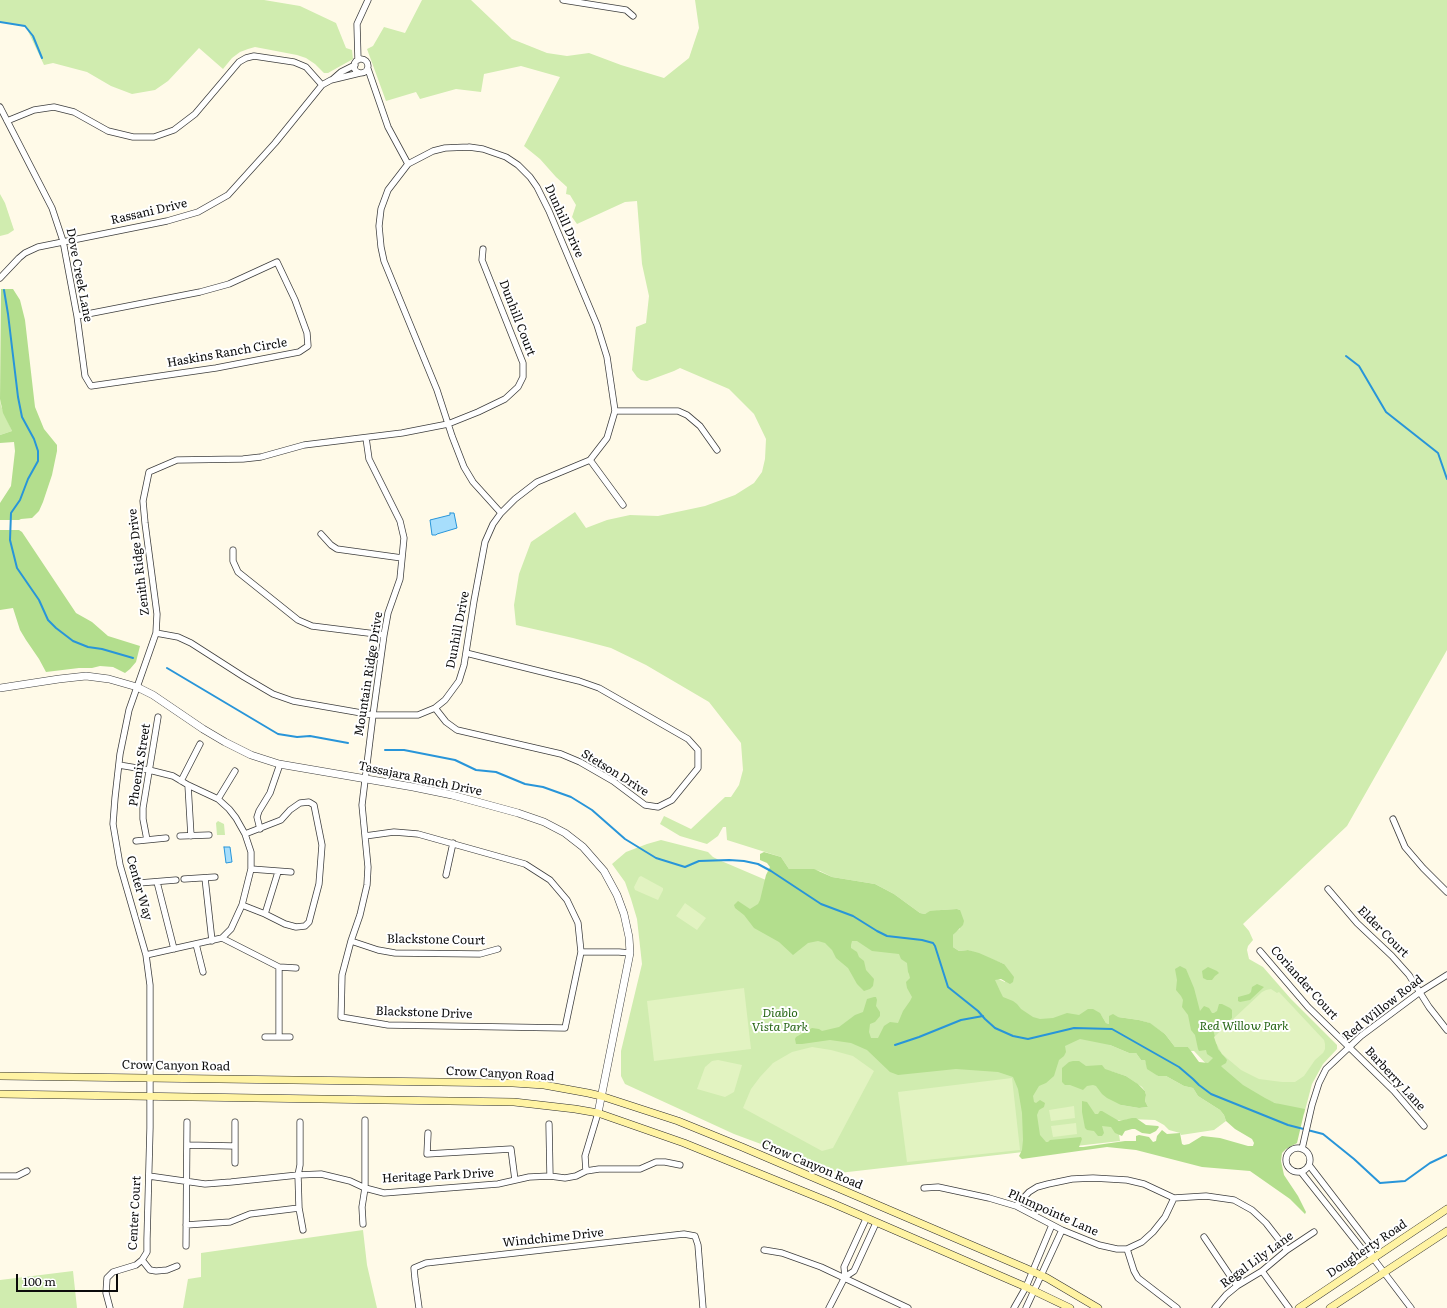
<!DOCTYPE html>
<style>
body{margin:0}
#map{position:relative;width:1447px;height:1308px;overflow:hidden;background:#fffae8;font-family:Literata,serif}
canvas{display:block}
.scale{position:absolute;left:16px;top:1274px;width:102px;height:18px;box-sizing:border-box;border:2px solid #0b0b0b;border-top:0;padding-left:5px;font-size:12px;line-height:14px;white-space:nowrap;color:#0b0b0b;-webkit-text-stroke:3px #fff;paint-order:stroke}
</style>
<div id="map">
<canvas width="1447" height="1308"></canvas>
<div class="scale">100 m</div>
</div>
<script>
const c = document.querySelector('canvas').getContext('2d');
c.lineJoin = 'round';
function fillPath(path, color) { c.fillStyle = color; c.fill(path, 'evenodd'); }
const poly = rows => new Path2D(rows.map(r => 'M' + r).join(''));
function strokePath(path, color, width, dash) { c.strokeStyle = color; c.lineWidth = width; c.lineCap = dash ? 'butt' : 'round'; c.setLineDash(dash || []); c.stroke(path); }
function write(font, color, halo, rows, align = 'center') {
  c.font = font + ' Literata,serif'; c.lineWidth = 4; c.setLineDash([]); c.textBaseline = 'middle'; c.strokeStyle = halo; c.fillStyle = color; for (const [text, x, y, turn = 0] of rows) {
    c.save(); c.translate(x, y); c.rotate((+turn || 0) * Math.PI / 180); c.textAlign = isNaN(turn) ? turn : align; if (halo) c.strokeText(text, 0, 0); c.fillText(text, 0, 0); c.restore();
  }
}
const green = poly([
 [0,0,264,0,300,6,336,23,346,48,352,50,353,59,328,73,324,73,315,64,306,58,297,55,255,47,248,49,240,52,232,58,223,69,199,48,168,81,155,90,132,94,111,86,87,72,53,63,44,65,26,27,0,22],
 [422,0,471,0,512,39,547,53,567,56,589,53,621,65,664,78,689,58,699,28,695,0,1447,0,1447,650,1347,826,1243,924,1249,931,1253,940,1248,946,1247,950,1249,959,1263,967,1291,999,1337,1045,1337,1049,1323,1064,1312,1084,1304,1114,1225,1084,1194,1051,1190,1051,1188,1047,1175,1047,1165,1034,1149,1023,1139,1020,1118,1017,1109,1018,1109,1024,1106,1023,1101,1015,1110,1045,1129,1053,1136,1053,1141,1060,1145,1060,1147,1066,1158,1076,1166,1076,1184,1086,1193,1088,1198,1096,1220,1110,1224,1115,1226,1121,1214,1130,1181,1135,1180,1133,1169,1130,1164,1125,1155,1120,1128,1119,1123,1121,1117,1120,1120,1141,839,1173,734,1134,625,1084,621,1076,621,1051,642,964,637,919,631,899,625,882,612,864,626,852,647,844,661,840,708,852,713,857,719,860,1005,982,1004,964,968,950,959,951,953,947,953,935,956,931,960,929,960,910,957,909,941,910,925,914,920,913,894,894,875,884,832,877,820,871,807,869,789,869,781,857,727,840,726,827,723,827,718,836,707,844,680,836,660,824,664,816,691,829,725,797,731,797,739,785,743,770,741,743,709,702,646,665,611,648,573,638,516,625,514,605,519,574,531,542,575,512,586,528,607,520,630,515,658,516,705,506,735,495,754,483,762,472,765,459,766,439,754,414,729,389,680,368,674,371,647,381,641,380,637,377,632,370,636,327,646,323,649,296,642,264,637,201,625,202,577,224,572,217,576,205,570,195,566,194,567,187,556,177,540,159,524,146,560,77,521,66,484,74,481,92,456,89,420,99,416,92,386,101,367,49,373,46,384,27,405,33],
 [1110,1071,1126,1076,1142,1087,1145,1091,1146,1095,1145,1101,1148,1107,1139,1108,1121,1105],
 [0,194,5,203,14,230,8,234,0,236],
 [0,399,1,406,12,431,0,435],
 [218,821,224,824,225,835,217,835,216,823],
 [363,1230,367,1265,377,1308,183,1308,188,1279,201,1277,201,1253],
 [73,1271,77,1308,0,1308,0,1280]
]);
const forest = poly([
 [1,289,13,289,20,300,25,320,35,407,44,429,57,445,57,451,52,475,43,502,39,511,32,518,21,519,19,520,0,520,0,503,11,486,15,451,14,442,0,443,0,435,12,431,3,413,0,399],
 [0,530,19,530,22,532,76,613,92,622,108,636,140,646,136,662,130,669,125,673,113,667,100,666,92,668,79,668,46,672,39,659,26,640,20,630,13,608,0,610],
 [764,852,781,857,789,869,814,869,832,877,875,884,894,894,920,913,925,914,930,911,941,910,957,909,960,910,964,921,963,925,953,935,953,947,959,951,968,950,979,953,1004,964,1014,977,1013,982,1010,984,1001,979,995,980,1000,991,1003,997,1013,1001,1017,1004,1021,1009,1033,1017,1040,1019,1053,1018,1067,1013,1079,1015,1088,1009,1093,1009,1100,1013,1106,1023,1109,1024,1109,1016,1113,1014,1118,1017,1139,1020,1150,1023,1165,1034,1175,1047,1188,1047,1199,1062,1208,1063,1213,1058,1207,1054,1206,1050,1199,1051,1198,1049,1195,1035,1191,1030,1188,1015,1182,1007,1183,1000,1181,996,1176,990,1177,980,1175,969,1180,966,1186,969,1194,988,1200,1011,1204,1006,1209,1008,1212,1013,1214,1013,1217,1011,1219,1004,1222,1004,1230,1008,1232,1010,1232,1018,1229,1021,1223,1024,1215,1022,1212,1025,1218,1049,1227,1060,1226,1063,1221,1066,1223,1068,1243,1085,1265,1098,1275,1103,1305,1109,1297,1143,1286,1149,1282,1153,1281,1161,1284,1175,1298,1196,1306,1212,1305,1214,1290,1199,1250,1171,1202,1167,1136,1150,1107,1147,1022,1159,1019,1156,1022,1150,1023,1140,1022,1113,1018,1089,1013,1077,998,1072,956,1069,898,1075,890,1072,867,1050,851,1043,830,1040,802,1044,796,1044,795,1039,796,1037,812,1028,819,1029,822,1031,839,1027,855,1015,863,1012,867,999,874,997,876,997,877,1000,876,1006,880,1012,880,1016,875,1022,870,1024,869,1032,871,1038,878,1038,884,1026,890,1022,898,1023,903,1011,910,1001,912,997,907,988,906,982,910,978,909,974,908,972,907,963,901,959,899,954,872,951,857,941,852,941,851,945,851,948,857,952,859,957,864,961,866,970,874,979,873,986,870,989,864,991,857,984,848,968,836,958,832,950,825,943,818,941,808,943,793,955,779,942,754,928,744,915,735,908,734,905,738,901,750,909,758,904,760,900,766,875,770,867,767,863,760,860,760,854],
 [1080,1039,1110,1045,1129,1053,1136,1053,1141,1060,1145,1060,1147,1069,1158,1076,1166,1076,1184,1086,1193,1088,1198,1096,1220,1110,1224,1115,1226,1121,1235,1129,1252,1139,1254,1143,1253,1146,1248,1146,1220,1138,1202,1136,1189,1144,1184,1145,1182,1144,1180,1133,1167,1134,1162,1130,1157,1136,1156,1141,1153,1142,1149,1137,1139,1135,1136,1136,1136,1141,1125,1141,1083,1147,1079,1147,1082,1139,1081,1137,1050,1140,1048,1142,1046,1142,1040,1135,1037,1115,1039,1110,1044,1107,1045,1103,1040,1100,1036,1103,1034,1102,1033,1096,1039,1086,1046,1083,1054,1076,1059,1060,1064,1056,1066,1052,1065,1046],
 [1208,967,1217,971,1219,973,1215,976,1212,980,1207,980,1203,978,1202,971],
 [1257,984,1264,987,1250,1000,1240,1002,1238,1001,1238,997,1249,994,1251,992,1252,987],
 [1073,1061,1079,1061,1086,1066,1102,1065,1105,1069,1126,1076,1138,1084,1145,1091,1146,1095,1145,1101,1148,1107,1139,1108,1121,1105,1107,1098,1102,1094,1096,1086,1093,1085,1087,1086,1083,1090,1070,1085,1065,1085,1062,1082,1062,1068,1069,1062],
 [1082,1101,1087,1102,1095,1114,1098,1114,1100,1111,1102,1111,1119,1121,1132,1118,1136,1118,1146,1125,1158,1126,1159,1127,1156,1131,1150,1134,1142,1133,1135,1129,1132,1129,1125,1131,1122,1136,1115,1133,1111,1127,1102,1126,1104,1133,1102,1136,1098,1136,1094,1131,1087,1130,1085,1128,1082,1112]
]);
const pitch = poly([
 [641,876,663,888,663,890,658,900,635,890,634,887,639,877],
 [685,903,706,918,697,930,676,916],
 [744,988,751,1049,654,1061,647,1001],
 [1271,989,1277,993,1279,992,1324,1040,1325,1044,1325,1049,1323,1053,1315,1060,1304,1076,1295,1082,1282,1082,1259,1079,1241,1070,1222,1054,1216,1043,1214,1037,1262,992,1266,990],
 [812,1047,831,1050,853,1056,874,1071,833,1148,822,1151,743,1108,751,1089,760,1077,773,1063,792,1052],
 [718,1060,742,1065,734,1092,725,1097,697,1089,705,1067,712,1061],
 [1012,1078,1020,1150,907,1162,898,1092],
 [1074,1106,1075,1118,1051,1121,1049,1110],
 [1076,1123,1077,1134,1053,1137,1051,1126]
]);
const water = poly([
 [450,513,454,513,457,528,437,534,436,535,432,535,430,520,450,515,450,513],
 [224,847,230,847,232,862,226,863,224,847]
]);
const stream = poly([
 [0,22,25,26,33,36,42,58],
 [4,290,8,314,18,397,22,417,34,439,38,451,38,461,28,479,20,500,11,513,10,540,17,568,39,600,48,620,56,628,73,641,88,647,102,649,133,658],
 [1346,356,1359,366,1386,412,1438,453,1447,479],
 [167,668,278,734,297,737,310,736,348,743],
 [385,750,404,750,455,760,476,770,496,772,525,784,543,787,571,797,592,810,625,839,656,858,685,867,699,861,729,860,744,861,758,864,771,871,821,904,853,916,877,931,887,936,922,940,933,943,935,946,948,987,978,1011,985,1019,995,1028,1013,1036,1028,1039,1074,1028,1112,1029,1179,1067,1193,1079,1199,1085,1211,1094,1288,1125,1323,1134,1354,1159,1380,1183,1405,1181,1430,1163,1447,1155],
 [895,1045,919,1037,961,1020,983,1016]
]);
const minor = poly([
 [563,0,626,10,633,16],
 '354 66a7 7 0 1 1 14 0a7 7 0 1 1-14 0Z',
 [358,60,357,24,368,0],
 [368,69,388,127,408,164],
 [333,79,341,72,355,65],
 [0,107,52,208,63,241,77,316,85,376,91,386,216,368,299,352,308,346,307,333,295,300,277,262,229,284,200,292,77,316],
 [7,121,34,110,54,107,74,112,108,131,133,137,154,137,174,130,195,114,239,62,246,58,254,56,294,62,306,67,322,85],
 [469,147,483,149,506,157,518,165,530,177,537,187,549,211,597,325,607,357,615,411,607,438,590,460,537,482,515,499,501,513,473,482,464,467,452,436,437,390,384,261,381,247,379,226,381,209,388,190,408,164,433,151,445,148,469,147],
 [0,278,19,258,25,253,38,247,167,221,198,212,228,195,275,143,322,85,331,80,360,73],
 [615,411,678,411,687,415,700,426,717,450],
 [590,460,623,505],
 [321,534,331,545,337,549,402,558],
 [233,550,233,561,238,572,298,620,312,626,384,635],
 [156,633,178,637,191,643,244,677,273,694,293,701,373,715,418,715,435,708,445,700,459,681,464,665,474,601,485,542,493,524,501,513],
 [435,708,446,722,457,730,561,754,580,762,613,781,645,805,658,807,672,800,698,768,698,750,688,739,599,688,579,681,466,653],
 [119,765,149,770,173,776,188,785,218,799,229,809,236,818,245,834,251,852,251,869,242,905,231,929,222,938,146,955],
 [181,781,200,744],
 [188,785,191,836],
 [218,799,235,771],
 [1393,819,1405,847,1423,868,1447,892],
 [260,829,257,817,259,811,270,793,280,764],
 [180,836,209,835],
 [365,836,394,832,418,834,525,864,550,880,567,900,578,923,581,952,565,1028,388,1025,341,1017,342,975,351,941,360,915,367,885,368,867,362,805,373,715,384,635,388,613,400,579,404,538,400,521,369,459,366,438],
 [147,840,143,819,143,808,158,717],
 [136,841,166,838],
 [251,869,291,872],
 [446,875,453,843],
 [205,878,212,941],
 [184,879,215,877],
 [157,882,174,949],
 [139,883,176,880],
 [1328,889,1357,923,1392,956,1409,975,1429,1007,1447,1030],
 [242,905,265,914,285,924,296,927,305,926,309,922,319,884,322,845,314,805,309,802,300,803,290,810,281,820,245,834],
 [265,914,278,872],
 [222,938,279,967,279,1037],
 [351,941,378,950,395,953,480,954,498,949],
 [196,944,203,972],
 [1260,951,1308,1007,1394,1091,1424,1126],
 [581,952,619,952,630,953],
 [279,967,296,968],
 [265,1037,290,1037],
 [235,1122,235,1163],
 [300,1122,300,1165,298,1175,299,1208,303,1230],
 [549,1124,550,1176],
 [428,1133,427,1154,511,1149,515,1180],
 [187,1145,234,1146],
 '1286 1160a12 12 0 1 1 24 0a12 12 0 1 1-24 0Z',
 [1302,1149,1312,1105,1319,1083,1326,1069,1361,1036,1420,992,1447,975],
 [1309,1165,1369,1243,1373,1258],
 [586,1171,585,1156,598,1113],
 [1301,1172,1362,1249,1373,1258,1411,1308],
 [0,1176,17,1176,27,1171],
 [149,1176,205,1184,231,1182,298,1175,321,1174,350,1181,365,1188,384,1193,498,1184,529,1177,550,1176,565,1178,576,1176,586,1171,599,1169,640,1169,656,1162,665,1162,680,1165],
 [924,1188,938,1187,989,1198,1016,1206,1062,1230,1099,1245,1117,1249,1127,1249,1142,1242,1153,1232,1165,1217,1174,1198],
 [1016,1206,1029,1192,1037,1187,1048,1184,1072,1179,1093,1178,1127,1180,1144,1184,1174,1198,1206,1196,1234,1200,1252,1210,1266,1223,1287,1250],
 [363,1224,362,1207,365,1188,365,1120],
 [186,1225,230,1222,250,1214,299,1208],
 [1204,1237,1237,1286],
 [186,1246,187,1122],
 [1127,1249,1134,1271,1138,1278,1177,1308],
 [764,1250,782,1253,821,1267,908,1308],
 [142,1260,150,1270,156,1271,167,1270,177,1266],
 [1262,1271,1289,1308],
 [845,1277,844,1267,866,1219],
 [110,1308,106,1293,107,1278,113,1272,136,1265,142,1260,147,1252,147,1239,150,1128,150,985,146,955,120,865,113,824,115,798,120,754,129,710,156,633,157,614,145,523,143,501,149,472,177,460,243,459,261,457,304,445,402,433,448,424,478,412,505,399,518,387,523,377,523,363,482,260,483,249],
 [419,1308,415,1279,414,1268,426,1263,684,1234,695,1236,698,1245,703,1308],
 [829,1308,845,1277,854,1271,876,1223],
 [1014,1308,1026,1287,1052,1225],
 [1026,1308,1062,1230],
 [1215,1308,1226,1295,1237,1286,1262,1271,1287,1250,1314,1232]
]);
const tertiary = poly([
 [0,688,59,679,86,676,109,679,137,687,153,695,203,729,225,742,251,755,279,764,413,787,452,795,518,813,544,822,565,833,583,847,604,871,617,895,624,914,629,937,630,953,598,1113]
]);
const secondary = poly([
 [0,1076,513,1083,544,1085,588,1093,601,1096,678,1121,742,1147,1025,1268,1047,1278,1098,1308],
 [0,1094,514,1102,575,1109,598,1113,684,1143,832,1203,1026,1287,1070,1308],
 [1299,1308,1447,1209],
 [1330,1308,1447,1231]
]);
const streetNames = [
 ["Rassani Drive",149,212,-13],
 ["Dunhill Drive",564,221,66],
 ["Dove Creek Lane",79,275,79],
 ["Dunhill Court",517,318,69],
 ["Haskins Ranch Circle",227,353,-10],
 ["Zenith Ridge Drive",139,562,-97],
 ["Dunhill Drive",458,630,-79],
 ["Mountain Ridge Drive",369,674,-81],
 ["Phoenix Street",140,765,-81],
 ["Stetson Drive",615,773,32],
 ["Tassajara Ranch Drive",420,779,12],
 ["Center Way",139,888,74],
 ["Elder Court",1383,932,45],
 ["Blackstone Court",436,940,1],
 ["Coriander Court",1304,983,48],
 ["Red Willow Road",1383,1008,-38],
 ["Blackstone Drive",424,1013,2],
 ["Crow Canyon Road",176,1066,1],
 ["Crow Canyon Road",500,1074,3],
 ["Barberry Lane",1395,1079,47],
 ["Crow Canyon Road",812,1165,23],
 ["Heritage Park Drive",438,1176,-3],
 ["Center Court",135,1213,-87],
 ["Plumpointe Lane",1053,1213,24],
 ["Windchime Drive",553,1238,-6],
 ["Dougherty Road",1367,1249,-34],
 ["Regal Lily Lane",1257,1260,-36]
];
const parkNames = [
 ["Diablo",780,1013],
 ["Vista Park",780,1027],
 ["Red Willow Park",1244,1026]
];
fillPath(green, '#d0ecaf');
fillPath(forest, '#b3de8d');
fillPath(pitch, '#e2f3c1');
fillPath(water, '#a7defc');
strokePath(water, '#2895d9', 1);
strokePath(stream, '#2895d9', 2);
strokePath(minor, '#3e3e3e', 7);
strokePath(tertiary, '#3e3e3e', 8);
strokePath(secondary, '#2d2d2d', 8);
strokePath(minor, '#fff', 5.5);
strokePath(tertiary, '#fff', 7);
strokePath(secondary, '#fff3a3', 7);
write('12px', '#0b0b0b', '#fff', streetNames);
write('italic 12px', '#286716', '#fff', parkNames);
</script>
